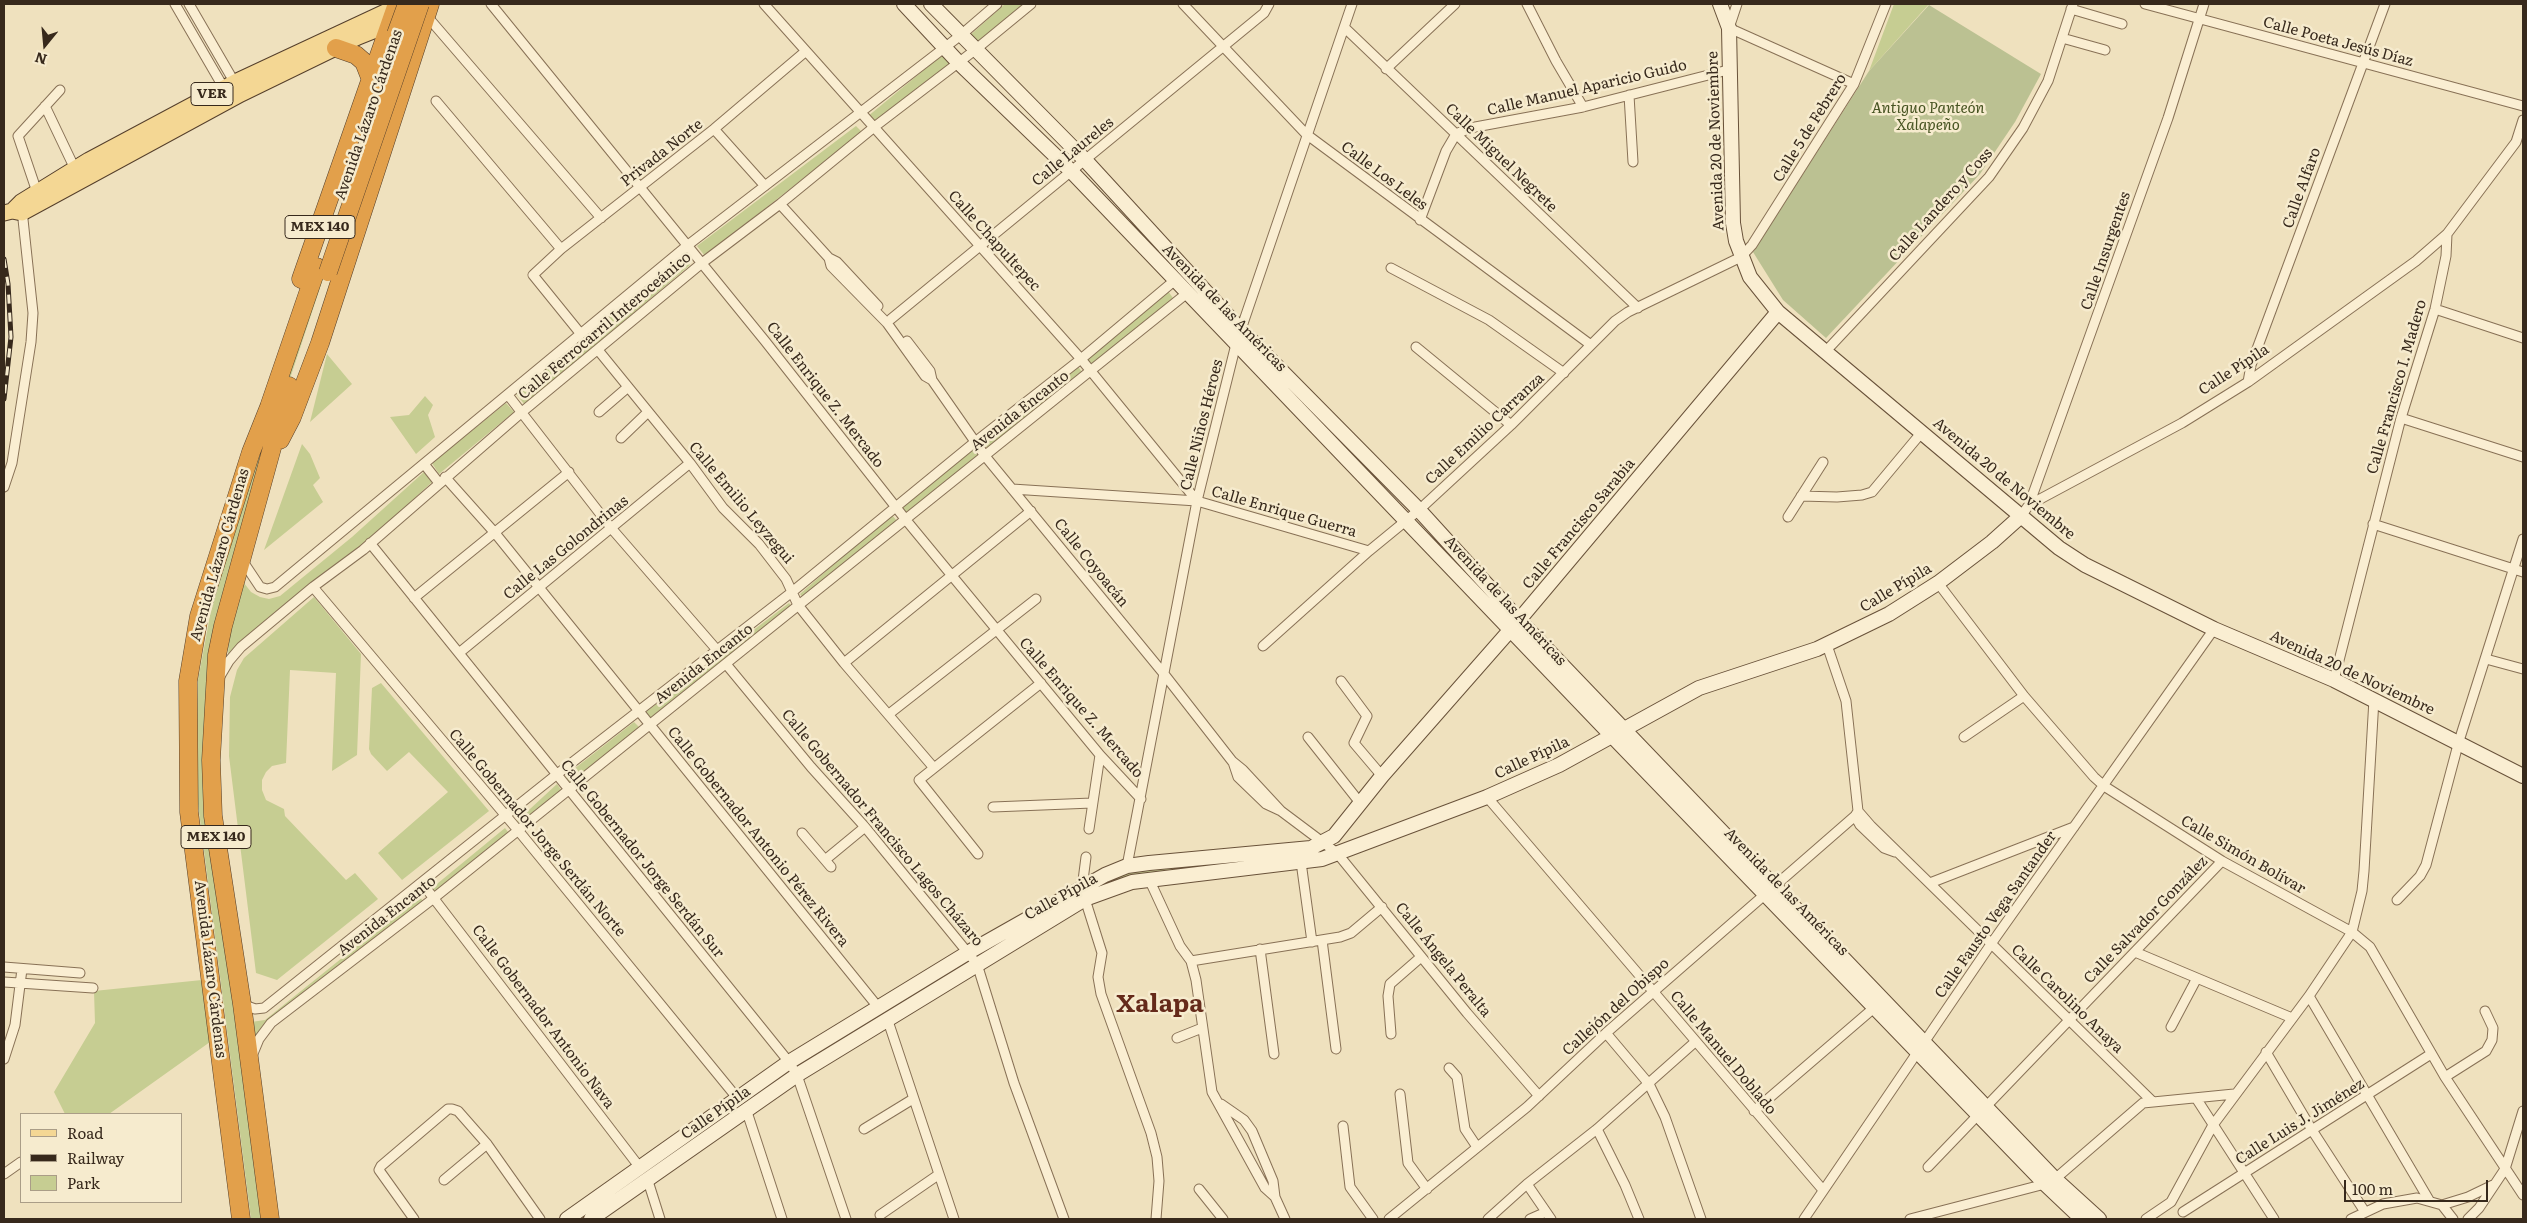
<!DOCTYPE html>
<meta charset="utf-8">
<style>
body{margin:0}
#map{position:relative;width:2527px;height:1223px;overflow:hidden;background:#efe1be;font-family:Literata,serif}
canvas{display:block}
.frame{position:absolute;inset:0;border:5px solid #37291c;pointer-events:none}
.legend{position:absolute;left:20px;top:1113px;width:162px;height:90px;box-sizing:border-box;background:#f6ebce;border:1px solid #aa9d87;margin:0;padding:6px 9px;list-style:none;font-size:15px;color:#37291c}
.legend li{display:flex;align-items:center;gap:10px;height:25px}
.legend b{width:25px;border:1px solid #aa9d87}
.north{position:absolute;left:20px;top:20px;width:50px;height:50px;-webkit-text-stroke:4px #f6ebce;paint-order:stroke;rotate:197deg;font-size:14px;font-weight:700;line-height:20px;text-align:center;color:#37291c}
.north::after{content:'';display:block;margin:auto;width:18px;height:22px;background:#37291c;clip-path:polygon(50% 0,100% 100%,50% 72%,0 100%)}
.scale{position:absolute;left:2344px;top:1180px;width:144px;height:22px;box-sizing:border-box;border:2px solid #37291c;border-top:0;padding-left:6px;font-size:15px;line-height:18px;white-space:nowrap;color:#37291c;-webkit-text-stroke:4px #f6ebce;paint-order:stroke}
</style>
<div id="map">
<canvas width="2527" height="1223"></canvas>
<div class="frame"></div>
<ul class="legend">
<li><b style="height:6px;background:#f4d794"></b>Road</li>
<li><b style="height:6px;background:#37291c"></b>Railway</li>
<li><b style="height:14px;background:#c6cd92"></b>Park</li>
</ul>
<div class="north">N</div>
<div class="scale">100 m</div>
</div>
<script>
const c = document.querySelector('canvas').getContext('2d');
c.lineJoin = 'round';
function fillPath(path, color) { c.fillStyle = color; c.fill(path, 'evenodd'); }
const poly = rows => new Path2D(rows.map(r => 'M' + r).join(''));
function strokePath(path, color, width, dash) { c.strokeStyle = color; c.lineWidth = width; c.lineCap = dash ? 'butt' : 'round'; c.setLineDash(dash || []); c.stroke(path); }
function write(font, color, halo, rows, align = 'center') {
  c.font = font + ' Literata,serif'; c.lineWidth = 5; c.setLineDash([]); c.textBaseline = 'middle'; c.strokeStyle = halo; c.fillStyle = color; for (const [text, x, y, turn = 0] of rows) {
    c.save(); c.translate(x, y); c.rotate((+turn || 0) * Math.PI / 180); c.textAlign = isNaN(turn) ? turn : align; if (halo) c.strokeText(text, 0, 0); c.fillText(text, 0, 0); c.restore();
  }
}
const green = poly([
 [414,4,270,439,222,596,214,634,205,732,262,1219,251,1219,196,788,198,680,214,594,225,555],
 [1005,4,1026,4,977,47,968,37],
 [1894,4,1929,4,1869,71],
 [942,55,952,66,877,129,867,117],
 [856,126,862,132,705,256,697,246],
 [683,255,690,265,525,405,516,394],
 [1168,291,1173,298,1093,365,1086,358],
 [327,354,352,384,310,422],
 [1077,365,1082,372,988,449,984,443],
 [425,396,433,405,428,415,435,437,416,454,390,417,409,415],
 [506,403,514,412,439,474,432,463],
 [302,444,310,454,320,478,313,485,323,502,264,550],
 [974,449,979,456,905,515,899,508],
 [424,472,432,482,361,548,228,659,229,626,240,584,244,583,251,592,260,597,269,599,280,596,352,537],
 [891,514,897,521,807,603,800,594],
 [314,597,361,654,357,755,332,771,336,673,290,670,286,763,272,766,266,772,262,780,262,790,266,800,284,809,285,816,346,880,355,873,378,899,277,980,256,973,229,756,230,697,237,670,244,658],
 [789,603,797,612,650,724,642,715],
 [381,683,489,811,402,880,378,853,448,792,409,752,387,771,371,754,369,749,372,688],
 [634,722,642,730,574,787,565,776],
 [557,784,564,794,524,828,517,821],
 [505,828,511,836,438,896,432,888],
 [1307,851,1308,857,1160,872,985,953,982,949,1080,892,1130,871],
 [419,896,426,905,271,1029,255,1048,251,1022,265,1020],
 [954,964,957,970,803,1066,799,1061],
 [202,980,210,1042,109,1114,65,1114,54,1092,95,1023,94,991]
]);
const cemetery = poly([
 [1929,5,2041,74,2015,122,1980,174,1826,338,1783,300,1753,252,1869,71]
]);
const street = poly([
 [175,4,225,90],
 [189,4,236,85],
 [491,4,765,341,906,520,1100,755,1141,799],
 [764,4,1081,359,1197,501],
 [1183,4,1306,134,1591,345],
 [1527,4,1556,61,1583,107],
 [1737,4,1729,28,1854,84],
 [2145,4,2523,106],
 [2071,9,2122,24],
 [426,15,601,218],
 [1345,28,1638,308],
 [2062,38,2105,50],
 [1386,69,1455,4],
 [1629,95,1633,162],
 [436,101,561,249],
 [45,106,75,169],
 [714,129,765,186],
 [37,192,18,136,60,90],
 [780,204,829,258,837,262,878,306],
 [1420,220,1446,151,1456,134,1470,128,1583,107,1728,70],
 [829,258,831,266,887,323,925,376,932,380,985,456,1164,674,1232,761,1243,770,1281,811],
 [1391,268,1489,320,1564,373],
 [2435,309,2523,338],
 [891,319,1264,13,1269,4],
 [580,333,533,275,561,249,714,129,806,51],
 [907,341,930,371,932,380],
 [1416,347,1511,425],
 [598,350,690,463,723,508,759,544,786,579,798,605,844,663,934,768],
 [1826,351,1989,177,2023,128,2048,81,2073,4],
 [2248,382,2251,365,2385,4],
 [508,395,612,529,717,650],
 [599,412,628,387],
 [2401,418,2523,457],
 [621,438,648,412],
 [424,464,439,483],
 [445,477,495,533,878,1007],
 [4,487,12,463,31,342,33,313,22,210],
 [1012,489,1197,501,1369,551],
 [1801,496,1837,497,1862,495,1872,492,1922,432],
 [2029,505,2168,118,2204,4],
 [2021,516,2029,505,2182,423,2248,382,2416,261,2447,234,2516,142,2523,120],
 [1788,517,1823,462],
 [2373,524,2523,572],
 [370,543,789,1062,797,1075,846,1219],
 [242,560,260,587,267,589,275,587,688,245,961,35,997,4],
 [1938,583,2024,696,2094,777,2104,786,2222,861,2352,932,2370,947,2445,1077,2523,1195],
 [313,587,517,829,738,1099],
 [414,598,569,472],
 [1827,645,1846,701,1858,811],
 [1263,646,1369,551,1419,510,1511,425,1615,321,1628,312,1741,257,1752,245,1854,84,1886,4],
 [459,653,690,463],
 [2486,659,2523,669],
 [844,663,1031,511],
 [726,664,811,767,865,827,977,964,1014,1083,1064,1219],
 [219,678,229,661,241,647,313,587,363,550,522,412,702,263,780,204,873,128,975,50,1031,4],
 [2334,680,2401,418,2435,309,2446,256,2447,234],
 [1341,681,1367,716,1354,743,1382,776],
 [889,714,1036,599],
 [1308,737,1361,804],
 [1964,737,2024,696],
 [1233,762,1238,777,1266,804,1281,811,1337,853,1467,1013,1539,1096],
 [1487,797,1823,1190],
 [993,807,1092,803],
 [1858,811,1871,826,2153,1102],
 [1855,816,1860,825,1884,848,1895,852],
 [1089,829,1100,755],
 [802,833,831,867],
 [978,854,919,780,1041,683],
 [825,860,865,827],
 [1301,862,1312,942],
 [1127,866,1197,501,1236,344,1352,4],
 [1149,879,1180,946,1191,961,1196,980,1212,1092,1265,1188,1275,1197,1285,1219],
 [422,883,641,1169],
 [1930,883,2074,827],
 [1082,888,1086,857],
 [1085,899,1102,953,1098,977,1101,994,1151,1133,1157,1157,1159,1181,1156,1219],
 [2397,900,2420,876,2426,865,2459,741,2523,539],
 [1322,940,1336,1049],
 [1260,949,1274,1054],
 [2135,952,2292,1018],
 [1191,961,1340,937,1351,933,1382,907],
 [4,967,80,973],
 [4,982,93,988],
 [2309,996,2429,1200],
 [242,1004,255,1009,264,1008,556,775,792,592,975,442,1081,359,1174,281],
 [887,1018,954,1219],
 [2171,1027,2197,978],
 [1606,1033,1649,1084,1665,1117,1701,1219],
 [1391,1034,1388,996,1390,984,1421,957],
 [1177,1038,1202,1028],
 [2266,1052,2312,1130,2365,1212],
 [252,1056,259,1039,271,1023,434,898,1186,294],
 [4,1059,15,1025,22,969],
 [1449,1068,1457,1077,1465,1129,1477,1147],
 [2445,1077,2486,1051,2492,1040,2493,1028,2485,1011],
 [1400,1094,1408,1163,1427,1189],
 [2196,1098,2274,1219],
 [1221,1104,1244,1120,1252,1131,1273,1181,1275,1197],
 [1754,1111,1875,1007],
 [747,1112,782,1219],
 [1343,1126,1350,1187,1373,1219],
 [864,1129,913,1099],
 [1597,1129,1625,1185,1639,1219],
 [1928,1167,2222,861],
 [4,1174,21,1162],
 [444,1180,487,1144],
 [648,1181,660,1219],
 [1527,1184,1551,1219],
 [1199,1189,1223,1219],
 [2442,1205,2468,1197,2493,1185],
 [2183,1212,2431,1054],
 [880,1215,938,1175],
 [414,1219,379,1170,381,1166,448,1109,452,1109,458,1111,487,1144,540,1219],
 [1389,1219,1527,1107,1606,1033,1855,816,1858,811],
 [1488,1219,1527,1184,1597,1129,1695,1042],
 [1530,1219,1546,1212],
 [1804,1219,1991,944,2214,629],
 [1910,1219,2045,1184,2055,1179,2143,1103,2234,1094],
 [2146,1219,2171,1202,2213,1125,2309,996,2352,932,2362,891,2364,871,2374,699],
 [2351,1219,2383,1204,2417,1198,2442,1205,2453,1219],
 [2468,1219,2479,1208,2505,1169,2523,1111]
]);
const secondary = poly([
 [904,4,958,62,1070,170,1612,736,2045,1184,2082,1219],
 [931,4,1086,161,1240,329,1419,510,1519,620,2055,1179,2099,1219],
 [1720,4,1729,28,1733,223,1736,241,1750,277,1778,312,2059,548,2085,565,2214,629,2334,680,2523,776],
 [567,1219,789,1062,969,952,1105,875,1127,866,1149,863,1311,848,1334,836,1382,776,1519,620,1778,312],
 [591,1219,797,1075,1085,899,1132,882,1322,859,1487,797,1559,765,1699,688,1817,649,1889,614,1938,583,1992,542,2021,516]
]);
const primary = poly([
 [12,211,22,213,241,94,358,37,378,29,400,27],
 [4,213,12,211,21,202,89,160,235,82,385,12,405,11]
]);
const highway = poly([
 [336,48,356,55,364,62,373,85],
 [301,279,397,4],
 [280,440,292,417,320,343,430,4],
 [241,1219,189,812,188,681,199,616,251,452,269,407,317,267],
 [270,1219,242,1004,213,816,211,760,217,655,223,626,289,386]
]);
const rail = poly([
 [4,259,8,284,11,337,4,399]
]);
const highwayBridge = poly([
 [396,34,407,4],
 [328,272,420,4]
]);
const shields = [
 [212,94,42],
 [320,227,70],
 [216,837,70]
];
const shieldNames = [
 ["VER",212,94],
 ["MEX 140",320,227],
 ["MEX 140",216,837]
];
const streetNames = [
 ["Calle Poeta Jesús Díaz",2338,42,15],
 ["Calle Manuel Aparicio Guido",1587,88,-13],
 ["Avenida Lázaro Cárdenas",369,115,-71],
 ["Calle 5 de Febrero",1810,128,-58],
 ["Avenida 20 de Noviembre",1716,141,-92],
 ["Calle Laureles",1073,152,-39],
 ["Privada Norte",662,153,-38],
 ["Calle Miguel Negrete",1501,158,44],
 ["Calle Los Leles",1384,176,37],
 ["Calle Alfaro",2302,188,-70],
 ["Calle Landero y Coss",1941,205,-48],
 ["Calle Chapultepec",994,241,48],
 ["Calle Insurgentes",2106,251,-71],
 ["Avenida de las Américas",1224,308,46],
 ["Calle Ferrocarril Interoceánico",605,326,-40],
 ["Calle Pípila",2234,370,-33],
 ["Calle Francisco I. Madero",2397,387,-74],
 ["Calle Enrique Z. Mercado",825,395,52],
 ["Avenida Encanto",1020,411,-38],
 ["Calle Niños Héroes",1202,425,-76],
 ["Calle Emilio Carranza",1485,429,-43],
 ["Avenida 20 de Noviembre",2004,479,40],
 ["Calle Emilio Leyzegui",741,503,50],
 ["Calle Enrique Guerra",1284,512,16],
 ["Calle Francisco Sarabia",1579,524,-50],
 ["Calle Las Golondrinas",566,548,-39],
 ["Avenida Lázaro Cárdenas",220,555,-74],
 ["Calle Coyoacán",1091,563,51],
 ["Calle Pípila",1896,588,-31],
 ["Avenida de las Américas",1505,601,47],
 ["Avenida Encanto",704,664,-38],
 ["Avenida 20 de Noviembre",2352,673,25],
 ["Calle Enrique Z. Mercado",1081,708,49],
 ["Calle Pípila",1532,758,-25],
 ["Calle Gobernador Francisco Lagos Cházaro",882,828,50],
 ["Calle Gobernador Jorge Serdán Norte",537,833,50],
 ["Calle Gobernador Antonio Pérez Rivera",758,837,51],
 ["Calle Simón Bolívar",2243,855,30],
 ["Calle Gobernador Jorge Serdán Sur",642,859,51],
 ["Avenida de las Américas",1786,892,46],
 ["Calle Pípila",1061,897,-29],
 ["Calle Fausto Vega Santander",1996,915,-55],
 ["Avenida Encanto",387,916,-38],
 ["Calle Salvador González",2146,920,-46],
 ["Calle Ángela Peralta",1443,960,51],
 ["Avenida Lázaro Cárdenas",210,969,83],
 ["Calle Carolino Anaya",2067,999,44],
 ["Callejón del Obispo",1616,1007,-42],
 ["Calle Gobernador Antonio Nava",543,1017,53],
 ["Calle Manuel Doblado",1723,1053,50],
 ["Calle Pípila",716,1113,-35],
 ["Calle Luis J. Jiménez",2300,1122,-32]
];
const parkNames = [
 ["Antiguo Panteón",1928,109],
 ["Xalapeño",1928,126]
];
const townNames = [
 ["Xalapa",1160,1005]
];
fillPath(green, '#c6cd92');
fillPath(cemetery, '#bbc192');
strokePath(street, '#887156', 11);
strokePath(secondary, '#69523a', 16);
strokePath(primary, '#553f2b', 17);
strokePath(highway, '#553f2b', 19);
strokePath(street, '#faeed2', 9);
strokePath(secondary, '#faeed2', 14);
strokePath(primary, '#f4d794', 15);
strokePath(highway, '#e2a04b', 18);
strokePath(rail, '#37291c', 5);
strokePath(rail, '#f6ebce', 3, [9]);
strokePath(highwayBridge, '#553f2b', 19, []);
strokePath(highwayBridge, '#e2a04b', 18);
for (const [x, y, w] of shields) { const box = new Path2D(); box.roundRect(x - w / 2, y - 11.5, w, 23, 4); c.fillStyle = '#f6ebce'; c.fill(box); strokePath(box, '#37291c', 1); }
write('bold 14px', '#37291c', null, shieldNames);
write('15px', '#37291c', '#f6ebce', streetNames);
write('italic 15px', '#475422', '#f6ebce', parkNames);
write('bold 25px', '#652a1a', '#f6ebce', townNames);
</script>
